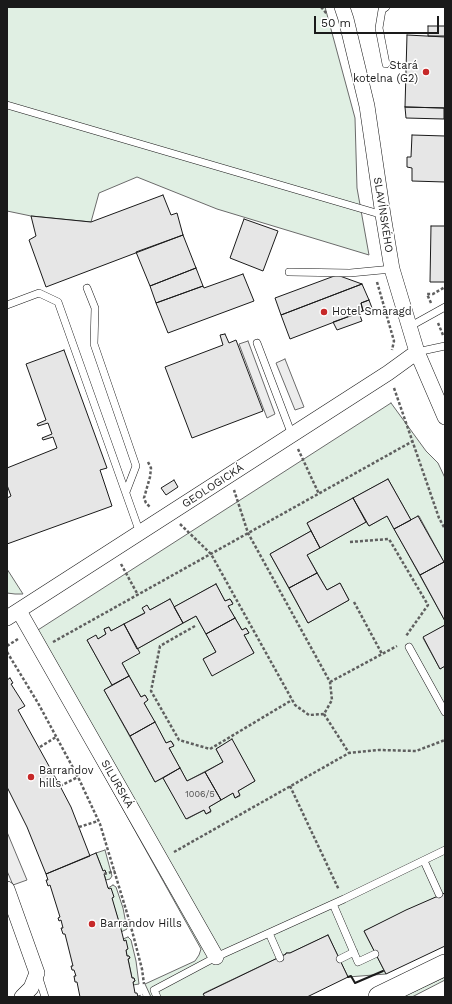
<!DOCTYPE html>
<meta charset="utf-8">
<style>
body{margin:0}
#map{position:relative;width:452px;height:1004px;overflow:hidden;background:#fff;font-family:"Work Sans",sans-serif}
canvas{display:block}
.frame{position:absolute;inset:0;border:8px solid #1a1a1a;pointer-events:none}
.scale{position:absolute;left:314px;top:16px;width:125px;height:18px;box-sizing:border-box;border:2px solid #1a1a1a;border-top:0;padding-left:5px;font-size:12px;line-height:14px;white-space:nowrap;color:#1a1a1a;-webkit-text-stroke:3px #fff;paint-order:stroke}
</style>
<div id="map">
<canvas width="452" height="1004"></canvas>
<div class="frame"></div>
<div class="scale">50 m</div>
</div>
<script>
const c = document.querySelector('canvas').getContext('2d');
c.lineJoin = 'round';
function fillPath(path, color) { c.fillStyle = color; c.fill(path, 'evenodd'); }
const poly = rows => new Path2D(rows.map(r => 'M' + r).join(''));
function strokePath(path, color, width, dash) { c.strokeStyle = color; c.lineWidth = width; c.lineCap = dash ? 'butt' : 'round'; c.setLineDash(dash || []); c.stroke(path); }
function write(font, color, halo, rows, align = 'center') {
  c.font = font + ' "Work Sans",sans-serif'; c.lineWidth = 3; c.setLineDash([]); c.textBaseline = 'middle'; c.strokeStyle = halo; c.fillStyle = color; for (const [text, x, y, turn = 0] of rows) {
    c.save(); c.translate(x, y); c.rotate((+turn || 0) * Math.PI / 180); c.textAlign = isNaN(turn) ? turn : align; if (halo) c.strokeText(text, 0, 0); c.fillText(text, 0, 0); c.restore();
  }
}
const green = poly([
 [7,7,325,7,355,118,357,188,369,255,217,209,137,177,99,193,91,222,31,216,7,211,7,7],
 [391,403,426,451,438,463,445,478,445,564,419,516,411,520,388,479,307,523,311,531,270,554,308,623,349,600,340,583,327,590,307,555,366,522,369,526,387,516,445,621,445,625,423,638,440,669,445,666,445,893,364,931,386,974,348,977,328,935,290,953,286,953,286,954,204,993,205,997,151,997,145,984,195,961,199,955,201,949,27,637,391,403],
 [216,584,225,601,230,599,233,603,228,606,242,630,246,628,249,633,244,635,254,653,203,659,216,652,196,616,137,649,122,663,141,697,145,695,148,700,144,703,166,743,171,741,174,745,169,748,187,781,223,762,216,749,232,740,255,781,238,791,240,796,235,798,233,793,209,807,211,812,206,814,204,810,187,819,163,778,155,782,104,690,112,685,87,640,98,639,106,634,104,629,109,627,111,631,170,599,174,607,216,584],
 [7,569,23,594,15,594,7,593,7,569],
 [105,850,112,876,110,879,106,880,104,874,106,873,105,871,103,871,96,853,105,850],
 [113,885,116,887,123,908,127,929,121,932,120,925,121,925,121,922,119,922,108,888,113,885],
 [128,937,131,940,136,961,139,984,133,985,133,982,135,981,134,978,132,978,128,959,130,958,129,956,127,956,126,950,125,940,124,941,123,939,128,937],
 [445,977,445,980,412,997,402,997,445,977]
]);
const parking = poly([
 [248,341,275,414,267,418,239,344,248,341],
 [285,359,304,407,295,410,276,363,285,359],
 [7,832,27,880,13,885,7,871,7,832]
]);
const building = poly([
 [428,26,445,26,445,36,428,36,428,26],
 [407,35,445,37,445,108,405,107,407,35],
 [405,107,444,108,444,119,406,118,405,107],
 [412,135,445,136,445,182,412,181,412,168,407,167,407,157,411,157,412,135],
 [163,195,171,215,177,213,183,235,46,287,29,240,36,236,31,216,91,222,163,195],
 [244,219,278,231,263,271,230,258,244,219],
 [431,226,445,226,445,282,430,282,431,226],
 [183,235,196,268,150,286,136,252,183,235],
 [196,268,203,286,156,303,150,286,196,268],
 [243,274,254,301,168,333,156,303,203,286,204,288,243,274],
 [337,275,362,284,281,315,275,298,337,275],
 [362,284,369,300,361,303,363,311,290,339,281,315,362,284],
 [369,300,372,308,363,311,361,303,369,300],
 [359,313,362,321,337,330,333,322,359,313],
 [225,334,229,343,236,340,263,411,192,438,165,367,223,345,220,335,225,334],
 [64,350,107,468,100,470,112,506,7,544,7,498,11,496,7,485,7,468,57,448,53,437,43,440,42,438,52,434,48,423,38,426,37,424,46,420,26,364,64,350],
 [388,479,411,520,394,529,387,516,369,526,353,498,388,479],
 [174,480,178,487,166,495,161,488,174,480],
 [353,498,366,522,320,548,307,523,353,498],
 [418,516,444,562,420,575,394,529,418,516],
 [311,531,320,548,307,555,317,573,289,588,270,554,311,531],
 [444,562,445,564,445,621,420,575,444,562],
 [317,573,327,590,340,583,349,600,308,623,289,588,317,573],
 [216,584,225,601,230,599,233,604,228,606,235,618,206,634,196,616,183,623,174,607,216,584],
 [170,599,183,623,137,649,124,624,145,613,142,608,147,605,150,610,170,599],
 [235,618,242,630,246,628,249,633,244,635,254,653,212,676,203,659,216,652,206,634,235,618],
 [124,624,140,653,122,663,129,676,112,685,87,640,96,635,98,639,106,634,104,629,109,627,111,631,124,624],
 [445,625,445,666,440,669,423,637,445,625],
 [129,676,141,697,145,695,148,700,144,703,155,722,130,736,104,690,129,676],
 [10,678,13,683,11,684,25,706,18,710,60,786,71,807,90,856,46,874,27,827,7,787,7,680,10,678],
 [155,722,166,743,171,741,174,746,169,748,180,768,155,782,130,736,155,722],
 [232,739,255,781,238,791,240,795,235,798,233,793,221,800,205,772,223,762,216,749,232,739],
 [180,768,187,781,205,772,221,800,209,807,211,811,206,814,204,810,186,819,163,778,180,768],
 [96,853,103,871,105,870,106,873,104,874,108,888,109,889,111,888,114,897,112,898,119,922,121,922,122,925,120,925,124,941,126,940,128,949,126,950,127,956,129,956,130,958,128,959,132,978,134,978,135,981,133,982,135,993,137,993,138,997,80,997,77,982,75,982,74,976,76,976,74,970,72,970,71,966,73,966,65,934,63,934,61,928,63,928,61,920,59,921,58,918,60,917,50,885,48,886,46,880,48,880,46,874,96,853],
 [445,893,445,946,386,974,364,931,406,910,445,893],
 [328,935,348,977,307,997,205,997,203,994,286,954,286,953,290,953,328,935]
]);
const path = poly([
 [321,7,327,14],
 [377,282,394,341,392,350],
 [431,303,427,294,433,294,445,287],
 [438,323,443,335],
 [394,388,439,518,445,529],
 [298,449,319,494],
 [148,462,151,468,150,477,144,498,146,503,150,507],
 [180,524,211,554,295,705,309,715,324,714,332,700,330,682,248,533,234,490],
 [350,542,389,539,428,605,406,636],
 [121,564,138,595],
 [354,602,382,654],
 [195,626,160,646,151,691,179,740,210,749,292,700],
 [53,642,413,441],
 [7,646,18,639],
 [7,652,38,703,78,777,100,824,130,923,142,969,144,984],
 [330,682,397,646],
 [324,714,349,753],
 [40,747,56,737],
 [60,786,78,777],
 [290,786,339,890],
 [79,827,98,821],
 [174,852,349,753,379,750,416,751,445,740],
 [104,874,115,871],
 [120,925,130,923],
 [138,997,143,995]
]);
const service = poly([
 [386,7,382,10,379,28,386,64],
 [7,105,383,215],
 [289,272,350,273,392,269],
 [87,288,95,308,94,344,136,466,126,492],
 [7,305,39,293,58,302,140,533],
 [409,327,445,307],
 [257,343,292,435],
 [417,352,445,346],
 [409,647,445,712],
 [424,861,439,894],
 [333,904,358,962,375,954],
 [269,933,280,958],
 [340,959,354,952],
 [38,975,45,997],
 [157,997,154,990,216,957,344,899,445,850]
]);
const minor = poly([
 [342,7,346,19,367,106,383,215,392,269,417,352,445,417],
 [19,611,216,957],
 [7,618,388,373,417,352],
 [7,889,37,973,31,988,22,997]
]);
const secondary = poly([
 [379,997,445,965]
]);
const wall = poly([
 [348,977,351,976,355,983,383,971]
]);
const markers = [
 [426,72,4,"#c62828"],
 [324,312,4,"#c62828"],
 [31,777,4,"#c62828"],
 [92,924,4,"#c62828"]
];
const numberNames = [
 ["1006/5",200,794]
];
const poiNames = [
 ["Stará",418,66,"right"],
 ["kotelna (G2)",418,79,"right"],
 ["Hotel Smaragd",332,312],
 ["Barrandov",39,771],
 ["hills",39,784],
 ["Barrandov Hills",100,924]
];
const streetNames = [
 ["SLAVÍNSKÉHO",383,215,81],
 ["GEOLOGICKÁ",213,486,-33],
 ["SILURSKÁ",117,784,60]
];
fillPath(green, '#e0efe3');
strokePath(green, '#6a6a6a', 1);
fillPath(parking, '#ededed');
strokePath(parking, '#6a6a6a', 1);
fillPath(building, '#e6e6e6');
strokePath(building, '#1a1a1a', 1);
strokePath(service, '#1a1a1a', 8);
strokePath(minor, '#1a1a1a', 16);
strokePath(secondary, '#1a1a1a', 22);
strokePath(path, '#5f5f5f', 2.5, [3, 2]);
strokePath(service, '#fff', 7);
strokePath(minor, '#fff', 15);
strokePath(secondary, '#fff', 21);
strokePath(wall, '#1a1a1a', 2);
for (const [x, y, r, color] of markers) { const dot = new Path2D(); dot.arc(x, y, r, 0, 2 * Math.PI); c.fillStyle = color; c.fill(dot); strokePath(dot, '#fff', 1.5); }
write('9px', '#4d4d4d', null, numberNames);
write('11px', '#1a1a1a', '#fff', poiNames, 'left');
write('11px', '#1a1a1a', '#fff', streetNames);
</script>
